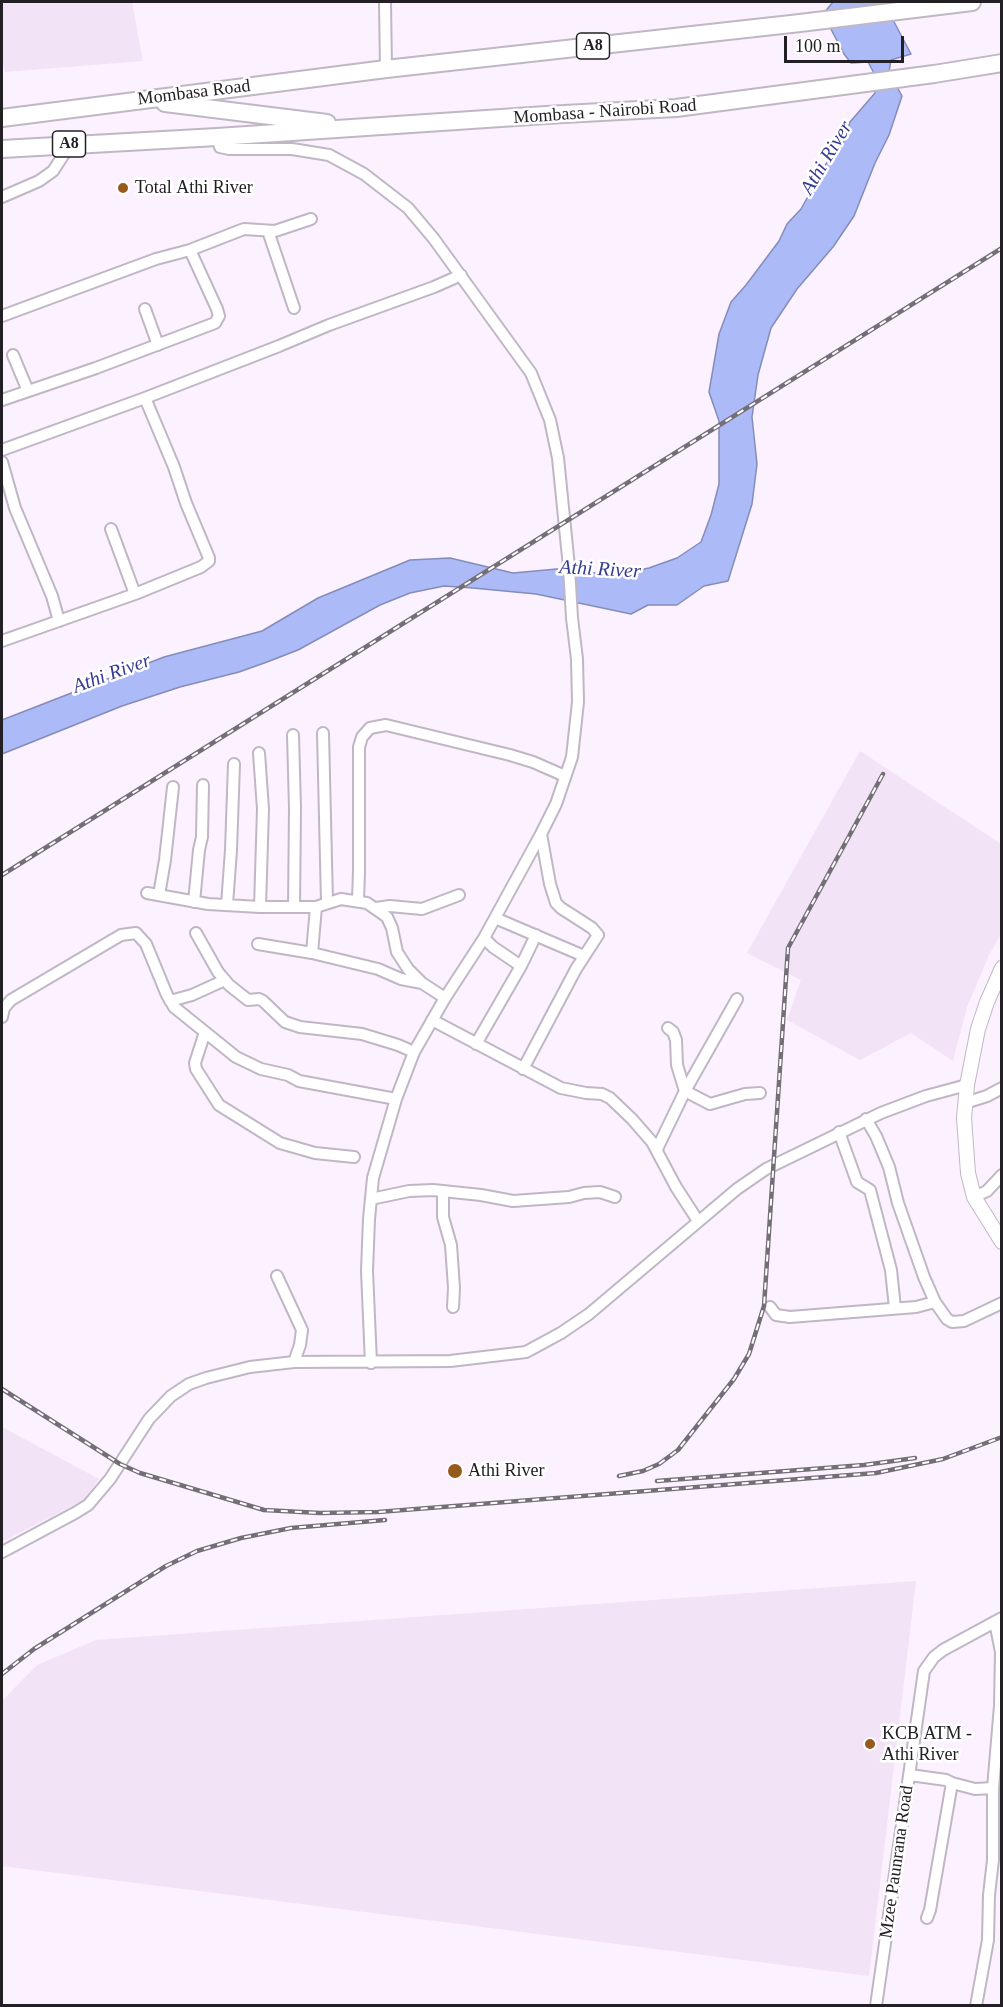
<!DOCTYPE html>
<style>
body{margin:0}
#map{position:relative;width:1003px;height:2007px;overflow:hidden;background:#fbf1ff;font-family:Georgia,serif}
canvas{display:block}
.frame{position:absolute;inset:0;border:3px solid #232025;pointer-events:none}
.scale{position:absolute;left:784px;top:36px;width:120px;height:27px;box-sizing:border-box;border:3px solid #232025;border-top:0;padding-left:8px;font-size:18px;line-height:21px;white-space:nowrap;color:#232025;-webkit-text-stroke:4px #fff;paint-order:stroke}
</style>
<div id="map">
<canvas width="1003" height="2007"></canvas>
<div class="frame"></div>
<div class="scale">100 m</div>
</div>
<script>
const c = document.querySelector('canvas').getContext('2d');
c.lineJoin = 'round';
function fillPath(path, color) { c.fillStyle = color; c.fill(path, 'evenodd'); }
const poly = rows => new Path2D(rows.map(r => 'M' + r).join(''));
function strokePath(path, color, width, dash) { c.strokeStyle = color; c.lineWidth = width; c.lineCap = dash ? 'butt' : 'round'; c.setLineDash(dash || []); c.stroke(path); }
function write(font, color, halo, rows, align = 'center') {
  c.font = font + ' Georgia,serif'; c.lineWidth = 5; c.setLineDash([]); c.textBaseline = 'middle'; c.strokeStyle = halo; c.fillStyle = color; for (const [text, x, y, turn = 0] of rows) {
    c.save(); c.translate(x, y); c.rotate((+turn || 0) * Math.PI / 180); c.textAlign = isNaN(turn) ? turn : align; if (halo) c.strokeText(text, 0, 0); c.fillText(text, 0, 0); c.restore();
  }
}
const built = poly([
 [2,2,132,2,143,61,5,72,2,56],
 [860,751,1001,844,1001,934,989,955,967,1007,953,1061,911,1033,860,1060,787,1020,801,980,747,953],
 [2,1427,99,1479,83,1500,2,1542],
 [916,1581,869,1976,2,1866,2,1701,37,1665,96,1640]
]);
const water = poly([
 [833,2,888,2,892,18,911,54,891,60,889,72,902,96,889,135,875,163,854,216,833,247,797,289,771,328,758,375,752,417,757,464,752,504,728,581,704,586,677,605,648,605,631,614,536,594,473,588,444,586,410,593,380,605,298,650,267,662,239,672,180,687,122,706,2,754,2,720,164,657,262,631,318,598,410,560,450,558,513,573,557,569,615,575,649,568,677,558,701,542,711,515,719,484,719,421,709,392,719,334,731,302,746,285,779,241,787,224,801,209,826,164,843,143,850,122,875,93,876,77,868,62,851,63,844,54,823,14,833,2]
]);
const minor = poly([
 [385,2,386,69],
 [217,137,220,147,229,149,292,149,329,155,364,174,408,208,434,239,531,373,550,420,558,458,569,567,572,618,577,659,578,702,572,757,556,804,541,834,484,938,445,998,414,1052,396,1099,373,1178,369,1219,367,1271,371,1363],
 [2,197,39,181,53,171,64,154,64,144],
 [268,231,294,308],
 [145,309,158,345],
 [2,316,156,259,190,250,244,229,275,231,311,219],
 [13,355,28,391],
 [2,400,96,368,215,323,219,316,217,309,190,250],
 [2,450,145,398,279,346,329,325,434,287,461,275],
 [2,462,15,508,52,596,59,621],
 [111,529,135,594],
 [2,641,135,594,201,567,209,561,209,558,186,503,174,467,145,398],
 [323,733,327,903],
 [293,735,295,808,294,907],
 [259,753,263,809,260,907],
 [147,893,208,904,260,907,316,907,341,899,367,903,387,917,392,928,397,952,408,969,422,983,445,998],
 [159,895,165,860,173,787],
 [358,900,359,871,359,747,362,737,370,728,386,725,510,755,533,762,565,776],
 [194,902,199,850,202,837,203,785],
 [227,905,231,850,234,764],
 [316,907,312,953,378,969,401,979,422,983],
 [376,908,390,906,422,909,459,895],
 [495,918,584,956],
 [196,933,218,972,229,985,248,1000,259,999,263,1001,285,1022,300,1027,362,1034,398,1045,414,1052],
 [258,944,312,953],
 [521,966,536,935],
 [170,1001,192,995,225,980],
 [2,1017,4,1008,11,1000,121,935,136,933,146,944,167,995,174,1007,236,1057,261,1069,288,1075,299,1081,396,1099],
 [432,1020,561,1088,586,1093,602,1094,610,1098,632,1119,652,1142,676,1187,698,1221],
 [668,1028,673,1032,676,1040,677,1065,685,1091,710,1104,745,1094,760,1093],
 [205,1032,195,1063,196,1069,219,1105,280,1143,315,1153,354,1157],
 [476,1044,521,966,493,947,484,938],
 [523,1069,576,969,598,935,592,928,561,908,556,903,550,884,541,834],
 [965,1103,987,1096,1002,1088],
 [866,1119,876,1136,889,1167,898,1203,924,1277,935,1302,947,1319,952,1322,964,1321,1002,1303],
 [839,1132,857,1182,870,1190,891,1270,895,1308],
 [657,1149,685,1091,737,999],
 [443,1191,443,1217,451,1245,454,1288,453,1307],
 [974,1197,987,1191,1002,1175],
 [371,1199,409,1191,433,1190,481,1195,513,1201,569,1197,584,1193,600,1192,615,1197],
 [277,1276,302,1330,300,1345,294,1362],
 [770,1307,776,1315,790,1317,916,1307,935,1302],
 [2,1552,75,1513,88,1505,110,1479,149,1419,171,1396,189,1384,206,1378,250,1367,294,1362,450,1361,526,1352,561,1333,589,1314,737,1189,766,1169,881,1113,926,1096,967,1085],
 [910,1775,946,1780,952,1783,975,1789,993,1788],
 [927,1918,930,1910,952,1783],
 [876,2006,924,1671,934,1657,943,1650,1002,1618],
 [976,2006,988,1940,989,1895,993,1860,993,1788,1000,1706,1001,1652,995,1622]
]);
const major = poly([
 [1002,968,987,1002,978,1029,967,1085,964,1118,968,1173,974,1197,1002,1242]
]);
const highway = poly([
 [165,103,327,123],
 [2,118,386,69,800,23,972,2],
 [2,149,217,137,546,115,676,108,934,74,1002,63]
]);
const rail = poly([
 [2,875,1002,248],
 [2,1389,120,1464,140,1473,264,1510,320,1513,378,1512,876,1473,943,1459,1002,1437],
 [619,1476,643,1471,659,1464,678,1450,734,1379,749,1354,764,1306,788,948,883,774],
 [657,1481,864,1465,915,1458],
 [2,1674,34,1649,166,1566,197,1551,241,1538,291,1528,385,1520]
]);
const markers = [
 [123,188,6,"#975a1d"],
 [455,1471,8,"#975a1d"],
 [870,1744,6,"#975a1d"]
];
const shields = [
 [593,46,33],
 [69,144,33]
];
const shieldNames = [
 ["A8",593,46],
 ["A8",69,144]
];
const streetNames = [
 ["Mombasa Road",194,93,-7],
 ["Mombasa - Nairobi Road",605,112,-4],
 ["Mzee Paunrana Road",897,1862,-82]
];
const poiNames = [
 ["Total Athi River",135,188],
 ["Athi River",468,1471],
 ["KCB ATM -",882,1734],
 ["Athi River",882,1755]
];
const waterNames = [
 ["Athi River",827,158,-59],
 ["Athi River",600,570,3],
 ["Athi River",112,674,-20]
];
fillPath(built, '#f2e3f7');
fillPath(water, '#adbaf8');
strokePath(water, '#848cb9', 1.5);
strokePath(minor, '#c0b7c4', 14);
strokePath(major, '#c0b7c4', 16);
strokePath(highway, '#c0b7c4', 20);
strokePath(minor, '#fff', 10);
strokePath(major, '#fff', 14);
strokePath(highway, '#fff', 16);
strokePath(rail, '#746e77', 4.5);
strokePath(rail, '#fff', 2, [7]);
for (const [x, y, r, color] of markers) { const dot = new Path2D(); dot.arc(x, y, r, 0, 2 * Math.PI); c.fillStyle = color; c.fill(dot); strokePath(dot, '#fff', 2); }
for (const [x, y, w] of shields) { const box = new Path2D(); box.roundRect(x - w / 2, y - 13, w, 26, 4.5); c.fillStyle = '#fff'; c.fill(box); strokePath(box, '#232025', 1.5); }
write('bold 16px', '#232025', null, shieldNames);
write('18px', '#232025', '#fff', streetNames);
write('18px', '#232025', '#fff', poiNames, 'left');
write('italic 20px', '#353a92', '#fff', waterNames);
</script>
